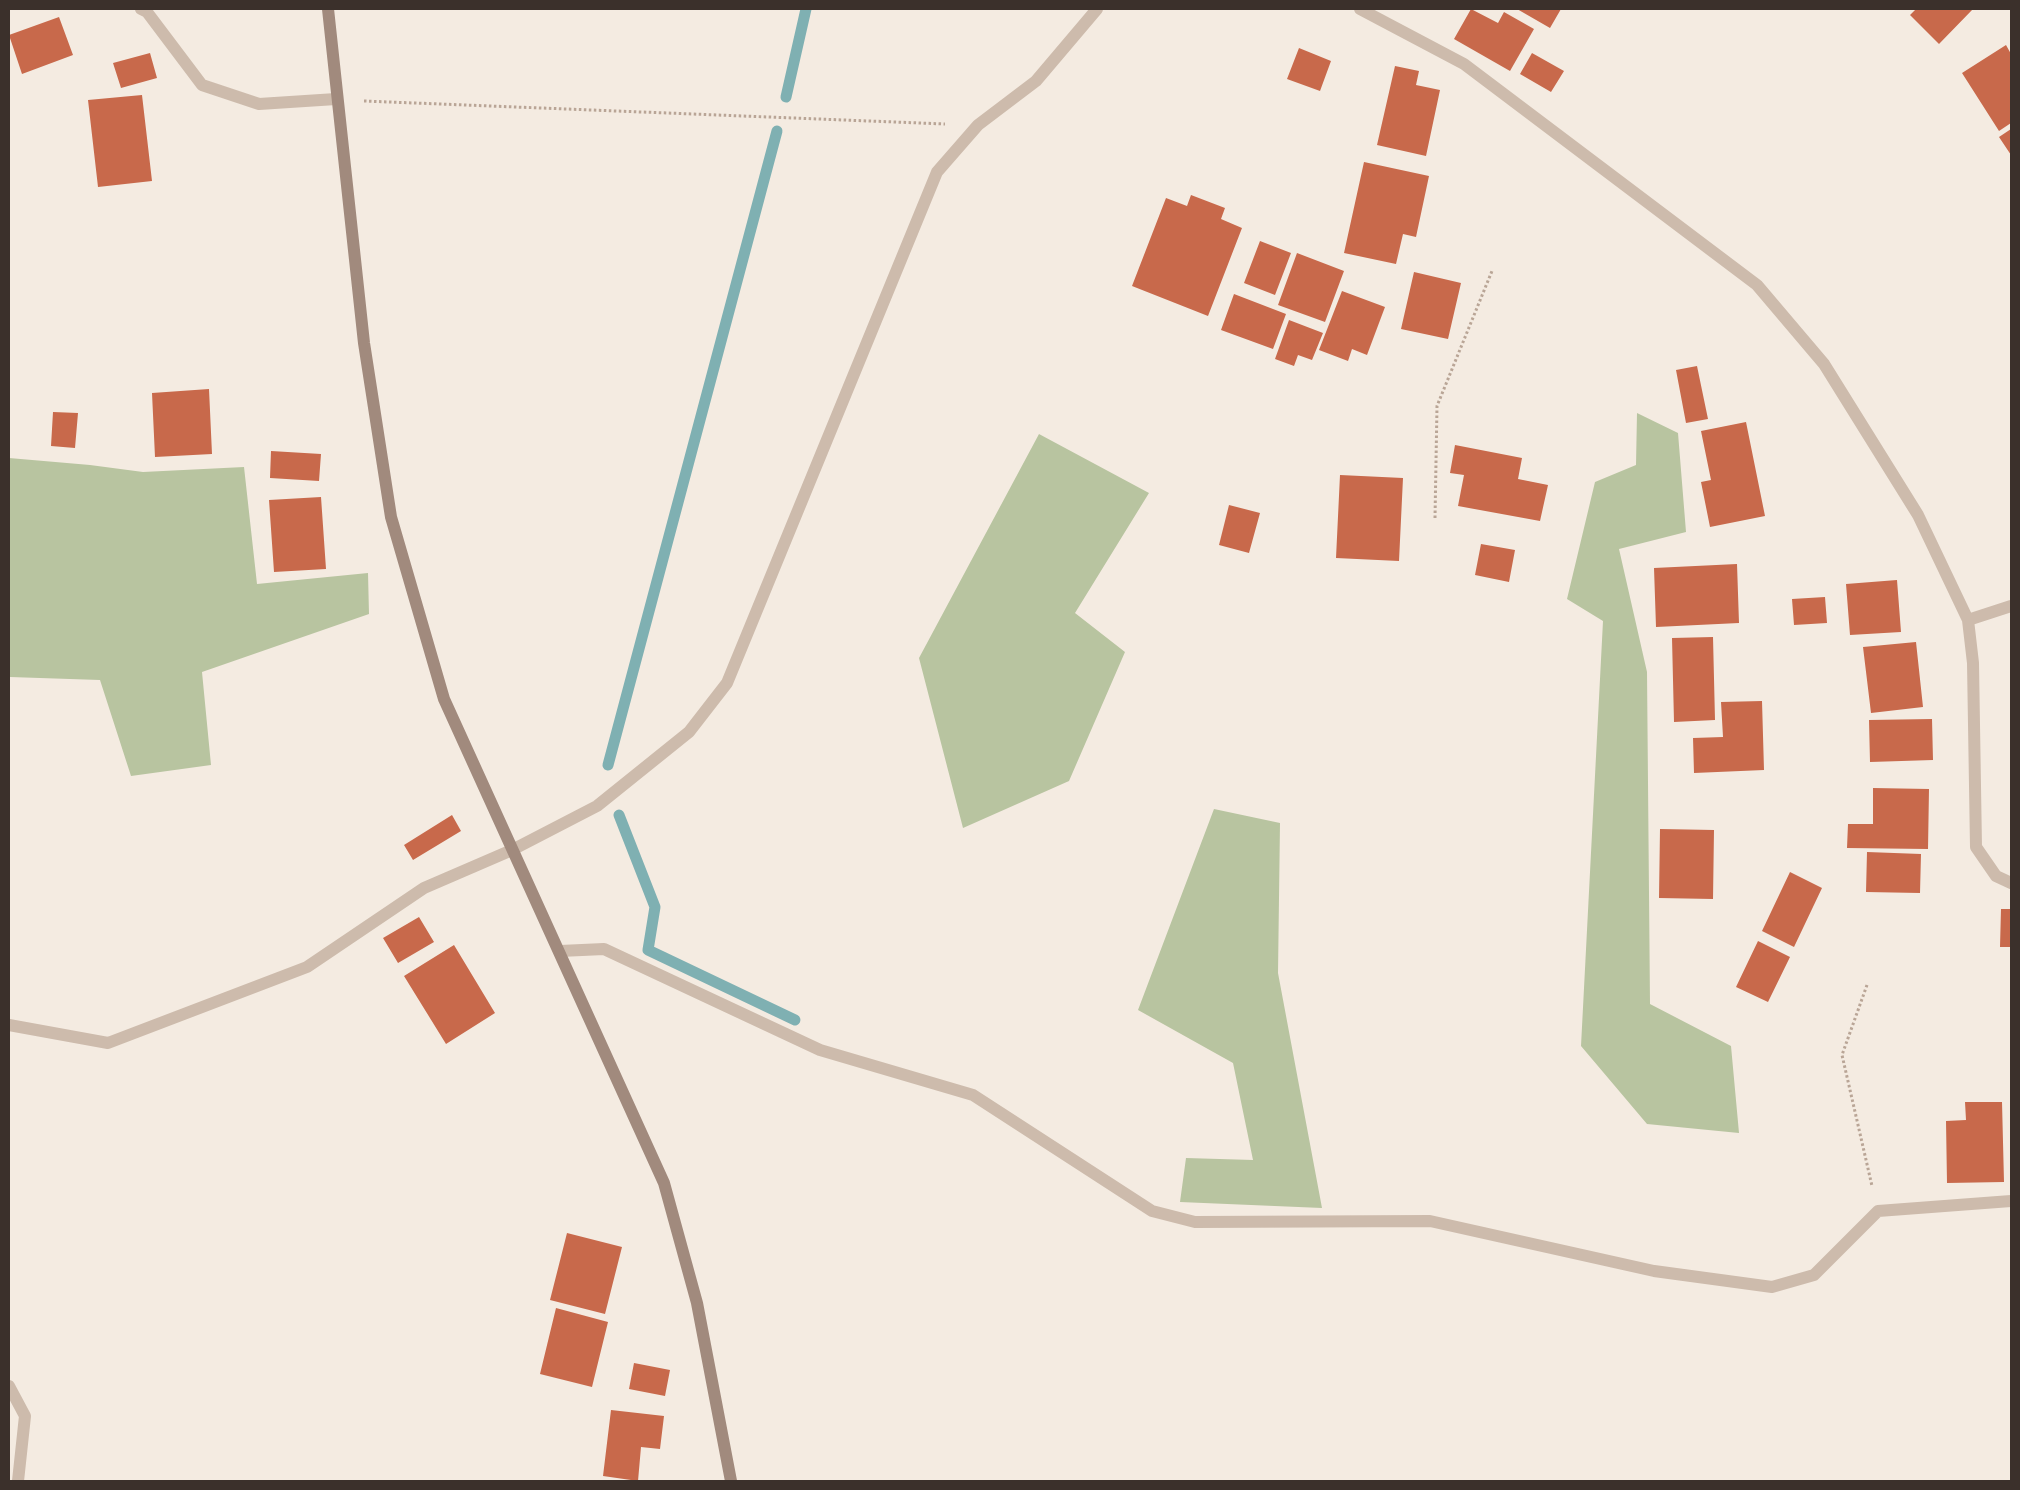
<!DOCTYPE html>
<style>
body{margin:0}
#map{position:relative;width:2020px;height:1490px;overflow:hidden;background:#f4ebe1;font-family:"Sofia Sans Condensed",sans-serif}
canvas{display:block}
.frame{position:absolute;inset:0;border:10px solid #3b302b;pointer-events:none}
</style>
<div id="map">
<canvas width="2020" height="1490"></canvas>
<div class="frame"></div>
</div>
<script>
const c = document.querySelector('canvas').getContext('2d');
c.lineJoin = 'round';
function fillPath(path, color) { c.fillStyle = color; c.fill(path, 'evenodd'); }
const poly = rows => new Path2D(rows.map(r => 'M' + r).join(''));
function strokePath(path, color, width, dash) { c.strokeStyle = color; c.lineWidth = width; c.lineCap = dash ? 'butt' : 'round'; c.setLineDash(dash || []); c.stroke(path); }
const green = poly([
 [1637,413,1678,433,1686,532,1619,549,1647,672,1650,1004,1731,1046,1739,1133,1647,1124,1581,1046,1603,621,1567,599,1595,482,1636,465],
 [1039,434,1149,493,1075,613,1125,652,1069,781,963,828,919,658],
 [9,458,90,465,143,472,244,467,257,584,368,573,369,614,202,672,211,765,131,776,100,680,10,677],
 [1214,809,1280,823,1278,973,1322,1208,1180,1202,1186,1158,1253,1160,1233,1063,1138,1010]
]);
const stream = poly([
 [786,97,806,9],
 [608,765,777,131],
 [619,815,655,907,648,950,795,1020]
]);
const building = poly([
 [1471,9,1498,23,1504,12,1534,29,1510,71,1454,39],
 [1517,9,1561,9,1550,28],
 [1916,9,1973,9,1939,44,1910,15],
 [59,17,73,55,22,74,9,35],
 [2006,45,2011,54,2011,123,1999,131,1962,73],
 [1299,48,1331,61,1320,91,1287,79],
 [150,53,157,78,121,88,113,63],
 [1532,53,1564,71,1551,92,1520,74],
 [1395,66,1419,71,1416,85,1440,90,1426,156,1377,145],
 [142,95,152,181,98,187,88,100],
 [2011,129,2011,155,1999,137],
 [1364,162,1429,176,1416,237,1403,234,1396,264,1344,253],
 [1191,195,1225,208,1221,219,1242,228,1208,316,1132,286,1166,198,1187,206],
 [1260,241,1291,253,1275,295,1244,283],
 [1297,253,1344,271,1325,322,1278,305],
 [1414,272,1461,283,1448,339,1401,329],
 [1342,291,1385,307,1367,355,1352,349,1348,361,1319,350],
 [1234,294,1286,314,1273,349,1221,330],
 [1289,320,1323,333,1312,360,1298,355,1294,366,1275,359],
 [1697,366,1708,419,1686,423,1676,370],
 [209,389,212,454,155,457,152,393],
 [53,412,78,413,75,448,51,446],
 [1746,422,1765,516,1710,527,1701,482,1711,480,1701,431],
 [1455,445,1522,458,1518,479,1548,485,1540,521,1458,506,1464,475,1450,473],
 [271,451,321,454,319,481,270,478],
 [1340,475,1403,478,1399,561,1336,558],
 [321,497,326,569,274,572,269,500],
 [1229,505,1260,513,1249,553,1219,545],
 [1481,544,1515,550,1509,582,1475,575],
 [1737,564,1739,623,1656,627,1654,568],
 [1897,580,1901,632,1850,635,1846,584],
 [1825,597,1827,623,1794,625,1792,599],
 [1713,637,1715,720,1674,722,1672,638],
 [1916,642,1923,707,1871,713,1863,647],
 [1762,701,1764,770,1694,773,1693,738,1723,737,1721,702],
 [1932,719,1933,760,1870,762,1869,720],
 [1873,788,1929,789,1928,849,1847,848,1848,824,1873,824],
 [452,815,461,831,413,860,404,845],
 [1660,829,1714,830,1713,899,1659,898],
 [1867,852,1921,854,1920,893,1866,892],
 [1790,872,1822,888,1794,947,1762,931],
 [2001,909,2011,909,2011,947,2000,947],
 [419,917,434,942,398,963,383,938],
 [1758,941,1790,957,1768,1002,1736,987],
 [454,945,495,1013,446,1044,404,976],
 [1965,1102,2002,1102,2004,1182,1947,1183,1946,1121,1966,1120],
 [567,1233,622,1247,605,1314,550,1300],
 [556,1308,608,1322,592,1387,540,1374],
 [634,1363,670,1370,665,1396,629,1389],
 [611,1410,664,1416,660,1449,641,1447,638,1481,603,1476]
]);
const path = poly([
 [364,101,945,124],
 [1435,518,1437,406,1492,271],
 [1867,985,1842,1055,1872,1186]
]);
const street = poly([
 [141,9,147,12,202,85,259,104,336,99],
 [1360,9,1464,64,1757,285,1824,364,1918,515,1968,620,1973,663,1976,847,1996,876,2011,883],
 [1968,620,2011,606],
 [560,951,604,949,820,1050,973,1095,1152,1211,1195,1222,1430,1221,1654,1271,1772,1287,1814,1275,1878,1211,2011,1201],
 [9,1025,108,1043,307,967,424,888,512,850,597,806,689,732,727,683,937,172,978,125,1036,81,1097,9],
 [9,1386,25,1416,18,1481]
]);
const secondary = poly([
 [328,9,364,343,391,517,444,699,664,1183,697,1303,731,1481]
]);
fillPath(green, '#b8c4a0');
strokePath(stream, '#7fb0b2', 11);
fillPath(building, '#c8694b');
strokePath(path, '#b9a596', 3, [2.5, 2.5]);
strokePath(street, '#cdbbac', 12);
strokePath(secondary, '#a18a7d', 12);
</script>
